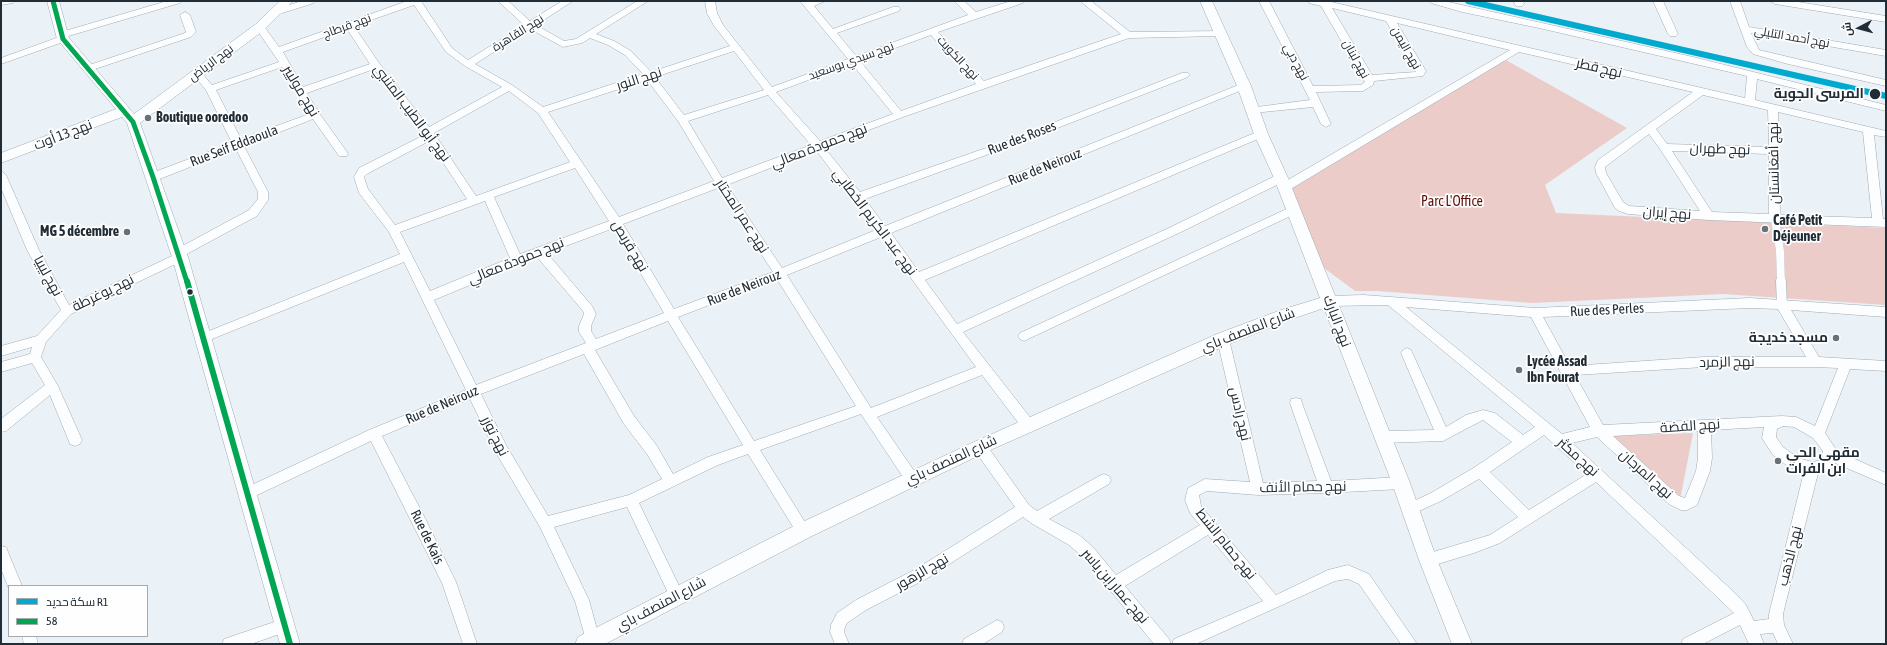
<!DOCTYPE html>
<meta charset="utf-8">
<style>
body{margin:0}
#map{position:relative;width:1887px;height:645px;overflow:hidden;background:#ebf2f7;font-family:"Asap Condensed",Cairo,sans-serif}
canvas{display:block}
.frame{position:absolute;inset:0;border:2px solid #202c36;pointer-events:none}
.legend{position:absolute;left:8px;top:585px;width:140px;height:52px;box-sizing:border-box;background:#fefefe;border:1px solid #a5aaae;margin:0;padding:5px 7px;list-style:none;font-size:12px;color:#202c36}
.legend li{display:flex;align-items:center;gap:8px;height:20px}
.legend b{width:20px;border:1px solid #a5aaae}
.north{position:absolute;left:1839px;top:8px;width:40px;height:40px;-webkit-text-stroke:3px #fefefe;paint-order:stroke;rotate:264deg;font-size:11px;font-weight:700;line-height:16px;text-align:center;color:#202c36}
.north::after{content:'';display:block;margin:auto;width:14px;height:18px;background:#202c36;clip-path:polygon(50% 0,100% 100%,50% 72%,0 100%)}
</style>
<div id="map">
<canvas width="1887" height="645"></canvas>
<div class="frame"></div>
<ul class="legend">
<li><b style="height:5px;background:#00a9ce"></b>سكة حديد R1</li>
<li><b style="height:5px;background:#00a651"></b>58</li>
</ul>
<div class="north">ش</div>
</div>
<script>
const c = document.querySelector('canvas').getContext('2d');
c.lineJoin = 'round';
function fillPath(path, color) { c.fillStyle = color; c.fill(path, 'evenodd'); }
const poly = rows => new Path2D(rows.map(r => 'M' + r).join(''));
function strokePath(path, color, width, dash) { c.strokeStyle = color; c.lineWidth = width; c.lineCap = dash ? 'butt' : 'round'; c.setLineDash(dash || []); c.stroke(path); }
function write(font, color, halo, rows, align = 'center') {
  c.font = font + ' "Asap Condensed",Cairo,sans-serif'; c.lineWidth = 3.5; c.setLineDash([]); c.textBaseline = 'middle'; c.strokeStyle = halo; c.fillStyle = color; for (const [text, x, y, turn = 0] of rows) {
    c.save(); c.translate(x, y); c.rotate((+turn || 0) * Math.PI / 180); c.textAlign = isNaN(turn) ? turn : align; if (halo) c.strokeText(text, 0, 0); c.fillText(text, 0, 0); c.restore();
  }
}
const green = poly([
 [1504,59,1627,128,1545,185,1556,213,1886,228,1886,305,1723,294,1532,303,1377,291,1355,291,1320,265,1291,189],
 [1693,433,1680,500,1610,436]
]);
const pedestrianFar1 = poly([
 [1775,219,1780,251,1781,282]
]);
const pedestrian = poly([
 [1781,281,1782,306]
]);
const minor = poly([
 [1,1,15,1,13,3,1,5,1,1],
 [167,1,182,1,180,3,65,37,68,39,66,41,1,64,1,58,59,37,56,35,58,33,167,1],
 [302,1,316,1,314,3,276,15,270,15,268,13,270,11,302,1],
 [407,1,421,1,452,48,468,60,524,25,498,1,508,1,530,21,562,1,573,1,536,25,564,41,576,39,637,1,648,1,596,34,614,41,631,51,651,72,730,46,714,26,707,13,705,1,715,1,717,13,723,25,772,87,848,59,800,1,825,1,814,6,833,29,893,7,899,7,901,9,899,11,837,33,856,56,968,15,954,1,964,1,976,12,1011,1,1025,1,1023,3,938,32,984,81,1121,34,1080,1,1091,1,1130,32,1223,31,1225,33,1220,36,1129,38,903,117,824,147,860,192,1006,141,1182,73,1188,73,1190,75,1188,77,1014,145,865,199,885,226,1241,84,1247,84,1249,86,1247,88,891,233,919,272,1257,132,1261,131,1266,134,1265,136,925,280,957,324,1171,227,1277,175,1281,174,1286,178,1285,181,1179,233,963,332,1033,421,1034,425,1033,429,1028,430,1023,429,982,375,877,417,917,475,919,479,917,483,912,485,907,483,861,414,760,450,808,527,810,531,808,535,803,537,798,535,748,454,718,465,639,503,684,596,682,601,677,603,672,601,627,507,554,527,589,600,601,644,587,644,575,601,540,527,496,453,470,399,382,436,425,518,456,582,477,644,463,644,442,583,371,441,251,498,246,500,241,498,239,494,241,490,369,430,466,390,404,262,207,341,203,343,199,341,197,338,199,335,400,254,389,232,359,193,354,177,359,168,424,135,374,69,307,93,319,113,347,152,348,154,347,156,339,156,313,119,244,146,268,192,268,200,257,216,185,255,184,260,71,314,46,342,41,357,58,386,82,440,80,444,75,446,70,444,50,395,6,431,1,432,1,419,45,385,32,363,1,372,1,362,30,354,32,347,1,356,1,346,37,336,61,310,27,250,1,188,1,171,6,175,39,250,69,305,174,255,175,250,249,210,258,199,258,192,236,149,157,180,153,181,148,177,149,174,232,143,206,90,192,73,194,71,200,71,212,85,279,62,255,27,257,25,263,25,279,47,407,1],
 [414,5,446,52,465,66,502,87,429,127,379,63,354,26,414,5],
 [347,29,370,64,303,87,283,52,347,29],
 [530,29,563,47,582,43,590,38,608,45,625,55,643,74,543,107,512,85,475,64,530,29],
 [931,35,976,84,901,111,860,61,931,35],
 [734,51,764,90,684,115,655,77,734,51],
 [852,64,893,114,820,141,776,92,852,64],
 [282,67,309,114,241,139,216,90,282,67],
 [647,80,678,121,714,181,619,217,548,112,647,80],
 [509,91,538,113,570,162,476,196,434,133,509,91],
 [768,95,811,145,722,178,688,121,768,95],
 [429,141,467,199,395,225,368,189,364,177,367,174,429,141],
 [816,150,876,230,782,268,727,185,816,150],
 [575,168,609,221,520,254,494,197,575,168],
 [718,188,773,272,674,309,623,224,718,188],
 [485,201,510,258,430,291,400,232,485,201],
 [614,228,664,313,596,339,591,331,591,326,596,314,592,306,547,253,614,228],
 [881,237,976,367,871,408,787,275,881,237],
 [537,257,583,311,584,314,579,326,579,332,586,343,476,385,434,300,537,257],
 [777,279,856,406,754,441,678,317,777,279],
 [668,321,743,445,708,457,673,474,657,446,634,416,595,350,668,321],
 [584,354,624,424,647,454,662,479,629,495,548,516,506,445,481,394,584,354],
 [1259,1,1269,1,1313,86,1361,85,1365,82,1321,6,1309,3,1307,1,1327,1,1745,98,1747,76,1539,28,1462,12,1431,3,1429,1,1444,1,1693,57,1886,105,1886,111,1757,79,1755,100,1886,131,1886,137,1874,135,1883,219,1886,219,1886,227,1709,220,1628,214,1619,211,1615,208,1596,173,1595,167,1598,160,1693,92,1519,52,1289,190,1281,190,1280,187,1281,184,1510,50,1397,23,1426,71,1423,76,1374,81,1373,85,1363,91,1316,92,1331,124,1326,127,1321,124,1313,107,1253,113,1249,112,1248,110,1249,108,1310,100,1259,1],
 [1332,8,1386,21,1416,72,1372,75,1332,8],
 [1703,95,1768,110,1769,147,1667,144,1656,129,1703,95],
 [1778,112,1863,132,1872,218,1780,215,1778,112],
 [1649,134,1660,149,1700,211,1629,206,1623,202,1606,173,1605,167,1649,134],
 [1672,151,1769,154,1769,214,1712,212,1672,151],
 [1513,1,1523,1,1524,4,1522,6,1516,6,1513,1],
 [1653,1,1663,1,1678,34,1676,36,1670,36,1668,34,1653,1],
 [1730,1,1740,1,1749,27,1886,50,1886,56,1751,33,1759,50,1886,80,1886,86,1788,64,1753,54,1747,47,1730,1],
 [1770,1,1792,1,1886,16,1886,22,1775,4,1770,1],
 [185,12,190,15,196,32,191,37,89,71,84,68,86,66,185,33,186,32,180,15,185,12],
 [1293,206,1297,207,1298,210,1297,213,1028,339,1024,341,1020,339,1018,336,1020,333,1293,206],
 [1364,295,1535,308,1750,298,1886,307,1886,317,1791,310,1819,357,1886,361,1886,371,1850,369,1825,433,1837,451,1886,473,1886,485,1835,463,1831,469,1818,473,1783,614,1784,625,1793,644,1778,644,1773,633,1760,634,1764,644,1749,644,1740,625,1703,644,1681,644,1683,639,1734,613,1596,482,1500,543,1474,553,1428,567,1423,565,1421,560,1423,555,1490,535,1518,517,1479,479,1441,501,1410,515,1405,513,1403,509,1405,505,1431,493,1475,467,1512,442,1483,420,1443,441,1382,443,1377,441,1375,437,1377,433,1382,431,1434,430,1401,353,1403,350,1407,348,1411,350,1446,427,1466,415,1483,410,1495,413,1523,435,1535,427,1388,305,1329,306,1325,304,1323,301,1325,298,1329,296,1364,295],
 [1406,307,1531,317,1590,427,1562,434,1406,307],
 [1750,308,1778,309,1806,357,1704,357,1570,366,1543,317,1750,308],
 [1704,367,1815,367,1838,368,1815,426,1796,417,1782,416,1603,425,1575,375,1704,367],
 [1783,426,1794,427,1813,438,1823,451,1822,460,1812,462,1798,458,1783,447,1776,437,1777,429,1783,426],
 [1764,427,1762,438,1773,455,1789,467,1804,472,1769,614,1769,619,1754,621,1746,605,1736,594,1572,443,1597,437,1669,504,1681,510,1687,510,1697,505,1710,471,1712,458,1711,430,1764,427],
 [1698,431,1698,458,1696,471,1685,498,1679,496,1613,436,1698,431],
 [1544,435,1587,474,1529,510,1490,472,1544,435],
 [1223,334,1227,336,1229,339,1263,483,1317,481,1290,403,1291,399,1296,398,1301,399,1302,403,1331,481,1401,477,1406,479,1408,483,1406,487,1401,489,1326,493,1258,495,1207,491,1199,495,1201,506,1276,595,1328,570,1348,565,1369,574,1417,644,1401,644,1359,584,1348,579,1335,581,1196,644,1172,644,1174,639,1263,601,1208,535,1125,586,1169,639,1171,644,1154,644,1083,557,1069,545,1031,523,1023,517,926,579,866,610,847,623,845,627,844,632,849,644,835,644,830,632,831,625,837,613,856,600,916,569,1015,507,975,451,973,447,975,443,980,441,985,443,1029,505,1037,511,1099,476,1104,474,1109,476,1111,480,1109,484,1049,519,1079,535,1093,547,1116,575,1200,525,1190,513,1185,500,1188,488,1205,479,1250,482,1217,339,1219,336,1223,334],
 [1,546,6,547,22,586,9,586,9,589,1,569,1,546],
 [286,618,291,620,293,625,291,630,251,644,222,644,224,639,286,618],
 [997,620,1002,622,1004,627,1002,632,983,644,962,644,964,639,997,620],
 [22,636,36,636,38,644,24,644,22,636]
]);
const tertiary = poly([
 [47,1,59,1,69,38,134,114,256,24,280,1,293,1,264,30,140,123,188,257,300,644,280,644,172,257,127,123,122,117,1,163,1,153,116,109,57,39,47,1],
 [1200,1,1212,1,1251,86,1268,134,1288,178,1410,483,1437,560,1472,644,1452,644,1419,560,1392,483,1324,308,1292,319,1229,344,986,452,810,537,605,644,575,644,578,637,796,525,974,442,1217,334,1281,310,1320,298,1274,178,1254,134,1237,86,1200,1]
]);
const bus1Far1 = poly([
 [53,1,63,39,133,122,153,177,187,282]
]);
const bus1 = poly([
 [187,281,290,644]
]);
const rail1 = poly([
 [1468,1,1886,96]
]);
const markers = [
 [1875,94,6,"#202c36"],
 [148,118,4,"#67717a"],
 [1765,229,4,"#67717a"],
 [127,232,4,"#67717a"],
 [190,292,3.5,"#202c36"],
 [1836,338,4,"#67717a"],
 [1519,370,4,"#67717a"],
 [1778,461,4,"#67717a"]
];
const farStreetnames = [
 ["نهج قرطاج",347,26,-20],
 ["نهج القاهرة",518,33,-32],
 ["نهج أحمد التليلي",1792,37,10],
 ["نهج اليمن",1406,48,60],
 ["نهج الكويت",958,58,47],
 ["نهج لبنان",1356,59,61],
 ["نهج سيدي بوسعيد",851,61,-20],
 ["نهج دبي",1296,62,62],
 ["نهج الرياض",211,63,-37]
];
const streetNames = [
 ["نهج قطر",1599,68,13],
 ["نهج النور",639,79,-18],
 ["نهج موليير",301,91,59],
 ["نهج أبو الطيب المتنبي",412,113,53],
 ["نهج 13 أوت",63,135,-21],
 ["Rue des Roses",1022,138,-21],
 ["Rue Seif Eddaoula",234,146,-21],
 ["نهج حمودة معالي",819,146,-21],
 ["نهج طهران",1720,149,2],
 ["نهج أفغانستان",1774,163,-91],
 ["Rue de Neirouz",1045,167,-22],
 ["نهج إيران",1667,213,4],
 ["نهج عمر المختار",742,216,57],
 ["نهج عبد الكريم الخطابي",875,222,53],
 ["نهج قربص",630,246,59],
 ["نهج حمودة معالي",516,261,-22],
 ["نهج ليبيا",48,276,61],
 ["Rue de Neirouz",744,288,-21],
 ["نهج يوغرطة",103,293,-26],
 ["Rue des Perles",1607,310,-3],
 ["نهج البارك",1337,321,69],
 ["شارع المنصف باي",1248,330,-21],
 ["نهج الزمرد",1727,362,-1],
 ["Rue de Neirouz",442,405,-23],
 ["نهج رادس",1240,414,77],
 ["نهج الفضة",1690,426,-4],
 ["نهج توزر",495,436,63],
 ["نهج مكثر",1578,457,42],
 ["شارع المنصف باي",951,460,-25],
 ["نهج المرجان",1646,474,42],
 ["نهج حمام الأنف",1303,487,-1],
 ["Rue de Kais",427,537,64],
 ["نهج حمام الشط",1226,544,51],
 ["نهج الذهب",1790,556,-76],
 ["نهج الزهور",922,572,-30],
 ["نهج عمار إبن ياسر",1115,586,49],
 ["شارع المنصف باي",661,604,-28]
];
const stopNames = [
 ["المرسى الجوية",1864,94]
];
const poiNames = [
 ["Boutique ooredoo",156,118],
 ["Café Petit",1773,221],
 ["Déjeuner",1773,237],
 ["MG 5 décembre",119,232,"right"],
 ["مسجد خديجة",1828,338,"right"],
 ["Lycée Assad",1527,362],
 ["Ibn Fourat",1527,378],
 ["مقهى الحي",1786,453],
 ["ابن الفرات",1786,469]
];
const parkNames = [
 ["Parc L'Office",1452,202]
];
fillPath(green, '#ebccc8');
strokePath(pedestrianFar1, '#a1a9b0', 8);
strokePath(pedestrian, '#a1a9b0', 11);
strokePath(minor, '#a1a9b0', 1);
strokePath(tertiary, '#a1a9b0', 1);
strokePath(pedestrianFar1, '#fcfdfe', 8);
strokePath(pedestrian, '#fcfdfe', 10);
fillPath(minor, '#fcfdfe');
fillPath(tertiary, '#fcfdfe');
strokePath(bus1Far1, '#00a651', 5);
strokePath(bus1, '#00a651', 6);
strokePath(rail1, '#00a9ce', 6);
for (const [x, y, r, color] of markers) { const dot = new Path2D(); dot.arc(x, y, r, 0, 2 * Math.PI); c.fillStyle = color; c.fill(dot); strokePath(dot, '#fefefe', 1.5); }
write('12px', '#202c36', '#fefefe', farStreetnames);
write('14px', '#202c36', '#fefefe', streetNames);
write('bold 14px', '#202c36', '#fefefe', stopNames, 'right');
write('bold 14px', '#202c36', '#fefefe', poiNames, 'left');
write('14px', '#601007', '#fefefe', parkNames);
</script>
